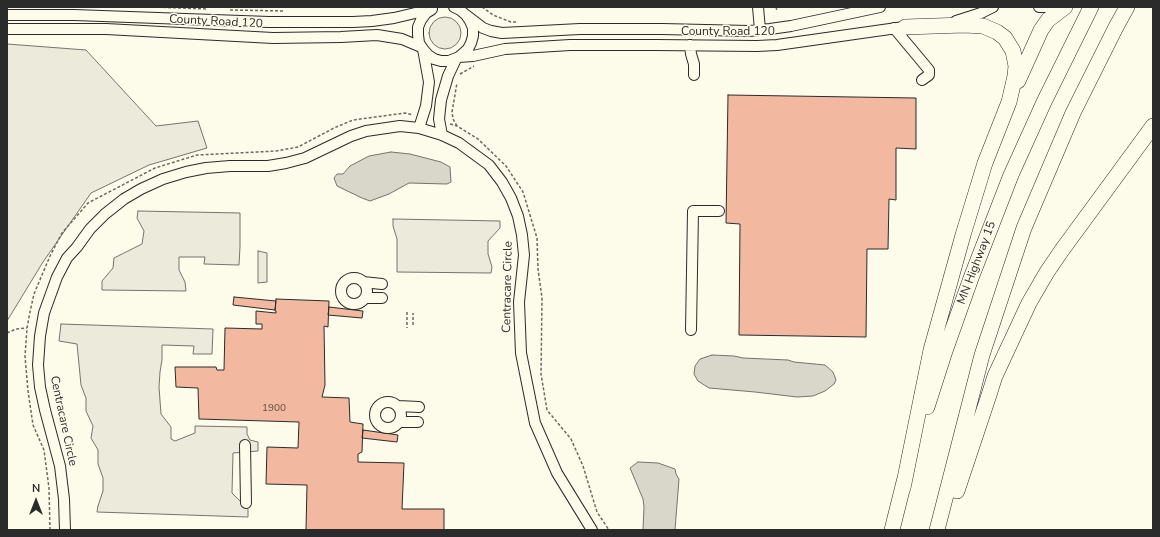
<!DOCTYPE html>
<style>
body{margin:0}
#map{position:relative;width:1160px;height:537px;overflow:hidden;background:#fdfbea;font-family:"Nunito Sans",sans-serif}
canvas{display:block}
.frame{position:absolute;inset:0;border:8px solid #2b2b2b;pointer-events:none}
.north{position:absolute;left:16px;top:481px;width:40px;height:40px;-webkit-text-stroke:3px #fdfbea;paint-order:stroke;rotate:0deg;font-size:11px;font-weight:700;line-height:16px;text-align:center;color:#2b2b2b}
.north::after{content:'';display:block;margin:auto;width:14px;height:18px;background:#2b2b2b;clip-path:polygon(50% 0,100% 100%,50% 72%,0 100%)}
</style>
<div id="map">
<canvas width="1160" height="537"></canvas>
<div class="frame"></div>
<div class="north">N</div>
</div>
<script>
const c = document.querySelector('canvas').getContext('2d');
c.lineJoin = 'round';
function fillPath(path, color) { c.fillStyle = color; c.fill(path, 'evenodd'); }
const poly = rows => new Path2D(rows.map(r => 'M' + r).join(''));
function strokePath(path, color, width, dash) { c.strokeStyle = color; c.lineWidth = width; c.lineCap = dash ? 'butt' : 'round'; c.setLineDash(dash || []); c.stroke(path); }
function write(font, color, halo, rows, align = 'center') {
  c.font = font + ' "Nunito Sans",sans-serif'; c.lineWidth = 3; c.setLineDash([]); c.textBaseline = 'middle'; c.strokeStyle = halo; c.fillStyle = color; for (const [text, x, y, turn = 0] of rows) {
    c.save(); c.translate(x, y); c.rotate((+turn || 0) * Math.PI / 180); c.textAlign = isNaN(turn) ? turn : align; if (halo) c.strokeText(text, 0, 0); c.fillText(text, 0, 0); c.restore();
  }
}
const green = poly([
 '429 33a16 16 0 1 1 32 0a16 16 0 1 1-32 0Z',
 [7,44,86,50,156,126,198,121,207,148,149,165,91,193,43,262,7,321,7,44]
]);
const parking = poly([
 [138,211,240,213,240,247,239,265,204,264,205,257,179,257,179,270,185,282,186,291,102,290,102,281,113,268,114,258,142,244,144,231,137,218,138,211],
 [393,219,500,221,500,228,488,241,488,254,492,267,491,273,397,272,397,239,393,226,393,219],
 [258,251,267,253,267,282,258,283,258,251],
 [61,324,213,329,212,354,193,354,194,346,162,345,162,360,160,372,159,387,161,414,171,427,171,439,175,441,195,433,195,426,247,427,247,434,250,440,258,442,258,451,233,453,232,493,248,509,248,517,97,512,98,506,103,491,103,478,98,464,98,450,91,438,93,426,86,411,86,398,81,385,77,344,59,341,61,324]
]);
const water = poly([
 [391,152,410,154,441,162,450,167,451,182,447,184,409,183,389,194,370,201,362,198,337,186,334,178,337,174,343,174,350,166,369,156,391,152],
 [712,355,734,356,743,358,788,360,794,362,825,365,833,372,836,380,834,384,825,391,813,396,797,397,755,392,709,388,698,381,694,374,695,366,700,359,712,355],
 [638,462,658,463,675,469,676,474,679,479,675,530,643,530,644,507,643,499,630,468,638,462]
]);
const building = poly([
 [728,95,916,98,916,149,896,148,896,200,889,199,888,249,867,249,866,337,739,335,740,224,726,223,728,95],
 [234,297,276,301,275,310,233,305,234,297],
 [276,299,329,301,328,327,324,326,325,385,322,397,349,398,350,422,363,424,362,452,358,454,358,462,404,463,402,509,444,509,444,530,306,530,307,485,266,484,267,447,298,448,299,422,199,419,198,388,176,387,175,367,216,367,217,370,224,370,225,328,262,329,262,324,256,324,256,311,276,313,276,311,275,311,276,299],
 [329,307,363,311,362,318,328,315,329,307],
 [363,430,398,435,397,442,362,438,363,430]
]);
const path = poly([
 [153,7,207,9],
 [482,7,493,15,511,22,518,22],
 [776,7,777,11],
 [230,10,285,11],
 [460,74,474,66],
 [450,124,457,126,478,139,506,166,523,192,537,238,538,269,542,298,541,374,547,410,571,439,583,466,597,512,609,530],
 [457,126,453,119,452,112,457,83],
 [407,312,407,328],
 [413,325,413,313],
 [7,333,16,329,27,328],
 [50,530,49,488,44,450,33,425,28,391,25,356,27,328,30,312,34,294,50,256,62,233,88,203,155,168,197,155,276,151,298,147,334,128,353,120,405,113,413,115]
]);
const minor = poly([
 [758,7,760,30],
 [1039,7,1048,7],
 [431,10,426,13,421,20,418,27,418,35,419,43,423,49,428,55,434,59,441,61,449,61,459,57,468,49,471,43,473,36,473,28,470,21,466,15,460,10,454,7],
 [7,15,74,15,269,22,353,22,372,21,394,18,432,9],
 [466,15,483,28,491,31,502,33,580,29,662,29,749,31,770,29,791,26,880,7],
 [956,21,981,13,993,7],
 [894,28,929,70,929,75,922,80],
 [7,29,106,29,273,38,341,37,377,35,402,39,421,47],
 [690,45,691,54,694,64,694,75],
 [459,57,473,56,505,49,570,45,655,45,757,46,777,45,911,26],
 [419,128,426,106,429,82,423,49],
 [442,135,439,119,441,100,448,76,456,59],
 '341 291a13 13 0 1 1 26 0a13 13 0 1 1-26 0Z',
 [363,282,382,284],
 [365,298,382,298],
 [691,330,693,211,719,211],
 '375 415a13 13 0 1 1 26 0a13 13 0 1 1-26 0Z',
 [398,406,419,407],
 [399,422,418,422],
 [245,445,246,503],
 [65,530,64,499,60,466,45,410,40,387,38,365,40,336,44,313,57,277,67,258,77,247,90,229,105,214,124,199,141,189,163,179,186,172,206,168,230,166,268,166,286,163,305,158,351,136,366,131,400,126,419,128,442,135,459,143,489,165,502,182,511,198,518,216,522,235,524,255,519,302,521,353,535,423,557,473,592,530]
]);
const highway = poly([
 [1018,81,1041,30,1048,20,1065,7],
 [927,407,945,351,971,278,1011,175,1044,102,1091,7],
 [903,488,931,350,963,235,985,163,1009,102,1015,76,1016,66,1013,51,1005,38,997,32,983,26,964,25,905,27],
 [957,491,988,398,995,376,1029,303,1047,272,1062,250,1153,126],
 [892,530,905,478],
 [937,530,982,355,1024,228,1073,113,1116,27,1127,7]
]);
const numberNames = [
 ["1900",274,409]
];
const streetNames = [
 ["County Road 120",216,22,3],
 ["County Road 120",728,32],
 ["MN Highway 15",977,263,-69],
 ["Centracare Circle",508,287,-89],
 ["Centracare Circle",63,421,78]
];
fillPath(green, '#ecebdb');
strokePath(green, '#74746e', 1);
fillPath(parking, '#eceadb');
strokePath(parking, '#74746e', 1);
fillPath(water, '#d8d7c9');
strokePath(water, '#74746e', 1);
fillPath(building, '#f2b8a0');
strokePath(building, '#2b2b2b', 1);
strokePath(minor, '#2b2b2b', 12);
strokePath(highway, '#2b2b2b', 16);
strokePath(path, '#6a6964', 1.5, [3, 2]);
strokePath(minor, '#fdfbea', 10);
strokePath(highway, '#fdfbea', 15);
write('10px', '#5d4e48', null, numberNames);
write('12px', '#2b2b2b', '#fdfbea', streetNames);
</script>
